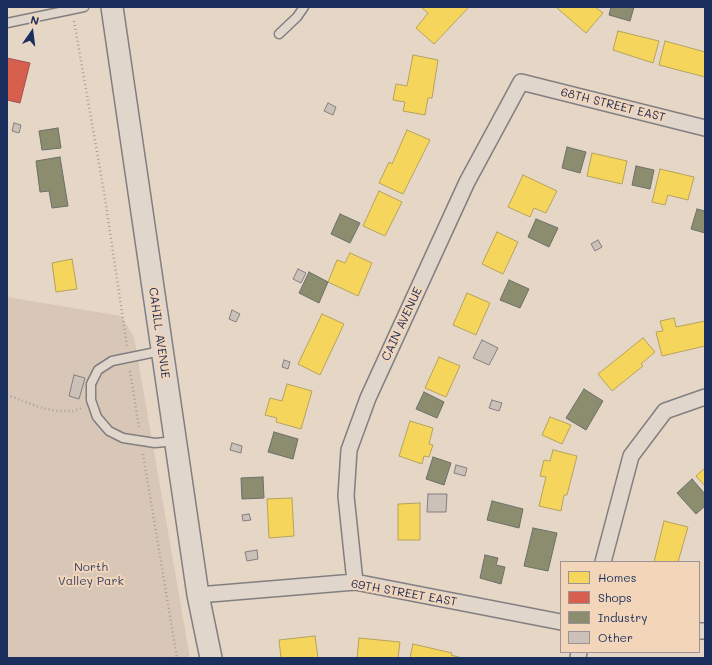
<!DOCTYPE html>
<style>
body{margin:0}
#map{position:relative;width:712px;height:665px;overflow:hidden;background:#e6d6c6;font-family:Mali,sans-serif}
canvas{display:block}
.frame{position:absolute;inset:0;border:8px solid #1b2f5e;pointer-events:none}
.legend{position:absolute;left:560px;top:561px;width:140px;height:92px;box-sizing:border-box;background:#f3d6b9;border:1px solid #9d9395;margin:0;padding:5px 7px;list-style:none;font-size:12px;color:#1b2f5e}
.legend li{display:flex;align-items:center;gap:8px;height:20px}
.legend b{width:20px;border:1px solid #9d9395}
.north{position:absolute;left:12px;top:12px;width:40px;height:40px;-webkit-text-stroke:3px #f3d6b9;paint-order:stroke;rotate:14deg;font-size:11px;font-weight:700;line-height:16px;text-align:center;color:#1b2f5e}
.north::after{content:'';display:block;margin:auto;width:14px;height:18px;background:#1b2f5e;clip-path:polygon(50% 0,100% 100%,50% 72%,0 100%)}
</style>
<div id="map">
<canvas width="712" height="665"></canvas>
<div class="frame"></div>
<ul class="legend">
<li><b style="height:11px;background:#f6d55c"></b>Homes</li>
<li><b style="height:11px;background:#d6604d"></b>Shops</li>
<li><b style="height:11px;background:#8c8c6e"></b>Industry</li>
<li><b style="height:11px;background:#cbc1b8"></b>Other</li>
</ul>
<div class="north">N</div>
</div>
<script>
const c = document.querySelector('canvas').getContext('2d');
c.lineJoin = 'round';
function fillPath(path, color) { c.fillStyle = color; c.fill(path, 'evenodd'); }
const poly = rows => new Path2D(rows.map(r => 'M' + r).join(''));
function strokePath(path, color, width, dash) { c.strokeStyle = color; c.lineWidth = width; c.lineCap = dash ? 'butt' : 'round'; c.setLineDash(dash || []); c.stroke(path); }
function write(font, color, halo, rows, align = 'center') {
  c.font = font + ' Mali,sans-serif'; c.lineWidth = 4; c.setLineDash([]); c.textBaseline = 'middle'; c.strokeStyle = halo; c.fillStyle = color; for (const [text, x, y, turn = 0] of rows) {
    c.save(); c.translate(x, y); c.rotate((+turn || 0) * Math.PI / 180); c.textAlign = isNaN(turn) ? turn : align; if (halo) c.strokeText(text, 0, 0); c.fillText(text, 0, 0); c.restore();
  }
}
const green = poly([
 [7,297,121,316,134,337,190,658,7,658]
]);
const homes = poly([
 [421,7,469,7,434,44,416,28,428,13,421,7],
 [558,7,595,7,603,13,586,33,557,8,558,7],
 [618,31,659,41,653,63,613,50,618,31],
 [665,41,705,52,705,77,659,65,665,41],
 [413,55,438,60,432,98,428,98,425,115,403,111,405,102,393,100,396,84,407,86,413,55],
 [407,130,430,140,403,194,379,183,389,162,392,164,407,130],
 [592,153,627,161,622,184,587,176,592,153],
 [660,169,694,177,688,200,668,195,665,205,652,202,660,169],
 [523,175,557,191,546,213,534,208,530,217,508,207,523,175],
 [379,191,402,202,385,236,363,226,379,191],
 [497,232,518,242,503,274,482,264,497,232],
 [350,253,372,263,358,296,328,282,337,260,345,263,350,253],
 [72,259,77,289,56,292,52,263,72,259],
 [467,293,490,303,476,335,453,325,467,293],
 [322,314,344,324,320,375,298,364,322,314],
 [674,318,676,327,705,321,705,346,662,356,656,332,663,331,660,321,674,318],
 [643,338,655,352,641,364,643,366,612,391,598,374,643,338],
 [439,357,460,366,446,397,425,388,439,357],
 [287,384,312,391,301,429,276,422,277,418,265,415,270,398,282,401,287,384],
 [550,417,571,425,562,444,542,435,550,417],
 [410,421,433,428,429,444,433,445,429,457,424,456,422,464,399,456,410,421],
 [553,450,577,456,567,495,564,495,561,511,539,506,546,477,540,476,544,460,550,461,553,450],
 [705,468,705,486,696,476,705,468],
 [292,498,294,536,269,538,267,499,292,498],
 [420,503,420,540,398,540,398,504,420,503],
 [664,521,688,527,678,562,654,562,664,521],
 [315,636,318,658,281,658,279,640,315,636],
 [359,638,400,642,398,658,357,658,359,638],
 [413,644,452,653,451,655,462,658,410,658,413,644]
]);
const shops = poly([
 [7,58,30,63,20,103,7,100,7,58]
]);
const industry = poly([
 [611,7,634,7,630,21,609,15,611,7],
 [58,128,61,148,42,150,39,131,58,128],
 [567,147,586,152,580,173,562,168,567,147],
 [60,157,68,206,52,208,49,191,40,192,36,161,60,157],
 [636,166,654,170,650,189,632,185,636,166],
 [697,209,705,211,705,233,691,229,697,209],
 [340,214,360,223,350,243,331,234,340,214],
 [536,219,558,228,549,247,528,237,536,219],
 [309,272,328,282,319,303,299,293,309,272],
 [509,280,529,289,520,308,500,300,509,280],
 [584,389,603,401,586,430,566,418,584,389],
 [424,392,444,402,437,418,416,409,424,392],
 [274,432,298,439,293,459,268,452,274,432],
 [433,457,451,463,444,485,426,479,433,457],
 [263,477,264,498,242,499,241,478,263,477],
 [692,479,705,494,705,506,696,514,677,493,692,479],
 [492,501,523,509,519,528,487,520,492,501],
 [533,528,557,533,548,571,524,566,533,528],
 [485,555,498,558,496,565,505,567,501,584,480,578,485,555]
]);
const building = poly([
 [328,103,336,107,333,115,324,111,328,103],
 [14,123,21,125,19,133,12,131,14,123],
 [598,240,602,247,595,251,591,244,598,240],
 [298,269,306,273,301,283,293,279,298,269],
 [232,310,240,314,236,322,229,319,232,310],
 [482,340,498,348,489,365,473,358,482,340],
 [284,360,290,362,288,369,282,367,284,360],
 [74,375,85,378,79,399,69,396,74,375],
 [492,400,502,403,499,411,489,408,492,400],
 [232,443,242,446,241,453,230,450,232,443],
 [456,465,467,468,465,476,454,473,456,465],
 [428,494,447,494,446,512,427,512,428,494],
 [249,514,251,520,243,521,242,515,249,514],
 [257,550,258,559,247,561,245,552,257,550]
]);
const path = poly([
 [74,21,104,192,127,346],
 [130,371,139,427],
 [7,395,42,408,58,411,73,411,82,408],
 [143,454,177,658]
]);
const lane = poly([
 [7,23,84,7],
 [279,34,297,17,304,7],
 [161,351,112,361,98,370,91,384,91,400,97,417,109,431,123,438,155,443,175,441]
]);
const street = poly([
 [603,562,631,456,665,411,705,397],
 [355,582,346,496,349,450,368,398,467,182,521,82,705,128],
 [198,595,355,582,561,622],
 [699,631,705,631],
 [578,658,579,652]
]);
const secondary = poly([
 [112,7,198,595,211,658]
]);
const streetNames = [
 ["68TH STREET EAST",613,105,14],
 ["CAIN AVENUE",402,324,-65],
 ["CAHILL AVENUE",159,333,82],
 ["69TH STREET EAST",404,593,10]
];
const parkNames = [
 ["North",91,567],
 ["Valley Park",91,581]
];
fillPath(green, '#d8c6b6');
fillPath(homes, '#f6d55c');
strokePath(homes, '#b4a35d', 1);
fillPath(shops, '#d6604d');
strokePath(shops, '#9e5152', 1);
fillPath(industry, '#8c8c6e');
strokePath(industry, '#6a7069', 1);
fillPath(building, '#cbc1b8');
strokePath(building, '#827f81', 1);
strokePath(lane, '#827f81', 11);
strokePath(street, '#827f81', 18);
strokePath(secondary, '#827f81', 24);
strokePath(path, '#a5a09e', 2.5, [1, 3]);
strokePath(lane, '#e1d6cb', 8);
strokePath(street, '#e1d6cb', 15);
strokePath(secondary, '#e1d6cb', 21);
write('12px', '#1b2f5e', '#f3d6b9', streetNames);
write('12px', '#37446a', '#f3d6b9', parkNames);
</script>
